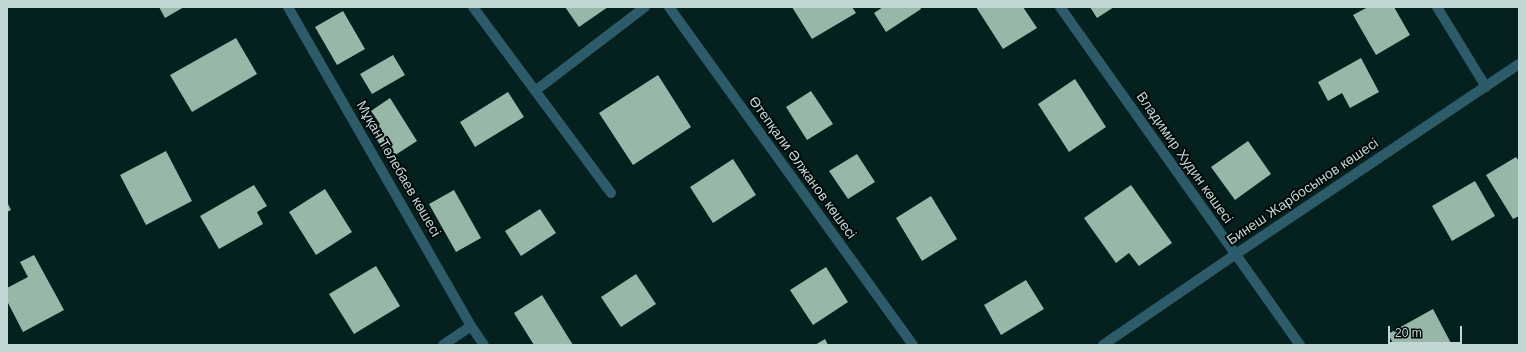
<!DOCTYPE html>
<meta charset="utf-8">
<style>
body{margin:0}
#map{position:relative;width:1526px;height:352px;overflow:hidden;background:#042120;font-family:Helvetica,sans-serif}
canvas{display:block}
.frame{position:absolute;inset:0;border:8px solid #c2d6d5;pointer-events:none}
.scale{position:absolute;left:1388px;top:326px;width:74px;height:18px;box-sizing:border-box;border:2px solid #c2d6d5;border-top:0;padding-left:5px;font-size:12px;line-height:14px;white-space:nowrap;color:#c2d6d5;-webkit-text-stroke:3px #000908;paint-order:stroke}
</style>
<div id="map">
<canvas width="1526" height="352"></canvas>
<div class="frame"></div>
<div class="scale">20 m</div>
</div>
<script>
const c = document.querySelector('canvas').getContext('2d');
c.lineJoin = 'round';
function fillPath(path, color) { c.fillStyle = color; c.fill(path, 'evenodd'); }
const poly = rows => new Path2D(rows.map(r => 'M' + r).join(''));
function strokePath(path, color, width, dash) { c.strokeStyle = color; c.lineWidth = width; c.lineCap = dash ? 'butt' : 'round'; c.setLineDash(dash || []); c.stroke(path); }
function write(font, color, halo, rows, align = 'center') {
  c.font = font + ' Helvetica,sans-serif'; c.lineWidth = 4; c.setLineDash([]); c.textBaseline = 'middle'; c.strokeStyle = halo; c.fillStyle = color; for (const [text, x, y, turn = 0] of rows) {
    c.save(); c.translate(x, y); c.rotate((+turn || 0) * Math.PI / 180); c.textAlign = isNaN(turn) ? turn : align; if (halo) c.strokeText(text, 0, 0); c.fillText(text, 0, 0); c.restore();
  }
}
const building = poly([
 [159,7,184,7,165,18],
 [565,7,608,7,579,27],
 [792,7,852,7,856,13,812,39],
 [883,7,920,7,921,9,886,32,874,13],
 [976,7,1023,7,1037,28,1003,49],
 [1090,7,1114,7,1097,18],
 [1368,7,1394,7,1410,35,1376,55,1353,15],
 [343,11,365,49,337,65,315,27],
 [236,38,257,74,192,112,170,75],
 [393,55,405,75,372,94,360,74],
 [1361,58,1379,92,1350,108,1342,93,1328,101,1318,82],
 [658,75,691,127,633,165,599,113],
 [1075,79,1106,127,1069,152,1038,104],
 [811,91,833,124,807,140,786,107],
 [508,92,524,117,475,147,460,122],
 [390,98,417,141,389,159,371,130,380,124,371,111],
 [1248,141,1271,174,1235,200,1211,167],
 [166,151,192,201,146,225,120,175],
 [857,154,875,182,848,199,829,171],
 [1516,157,1519,161,1519,216,1513,219,1486,175],
 [733,159,756,195,713,223,690,187],
 [1475,181,1495,216,1452,241,1432,206],
 [254,185,267,206,257,212,263,224,219,249,200,216],
 [1131,185,1172,243,1139,266,1129,253,1116,263,1084,218],
 [325,189,352,232,316,255,289,212],
 [454,190,481,238,456,252,429,204],
 [931,196,957,239,922,261,896,218],
 [7,202,11,210,7,212],
 [540,209,556,233,521,256,505,231],
 [34,255,64,310,23,332,7,301,7,288,28,277,20,262],
 [376,266,400,306,354,334,329,294],
 [826,267,848,302,813,325,790,290],
 [636,274,656,304,621,327,601,297],
 [1026,280,1044,309,1001,335,984,305],
 [542,295,573,345,534,345,514,313],
 [1433,309,1452,345,1394,345,1388,334],
 [825,339,828,345,815,345]
]);
const service = poly([
 [473,7,611,193],
 [1437,7,1486,87],
 [535,91,645,7]
]);
const minor = poly([
 [288,7,471,326,484,345],
 [669,7,913,345],
 [1060,7,1300,345],
 [443,345,471,326]
]);
const tertiary = poly([
 [1103,345,1236,254,1519,64]
]);
const streetNames = [
 ["Владимир Худин көшесі",1184,158,55],
 ["Өтепқали Әлжанов көшесі",802,168,54],
 ["Мұқан Төлебаев көшесі",398,169,60],
 ["Бинеш Жарбосынов көшесі",1303,192,-34]
];
fillPath(building, '#97b8a8');
strokePath(service, '#2e5b69', 10);
strokePath(minor, '#2e5b69', 10);
strokePath(tertiary, '#2e5b69', 10);
write('14px', '#c2d6d5', '#000908', streetNames);
</script>
